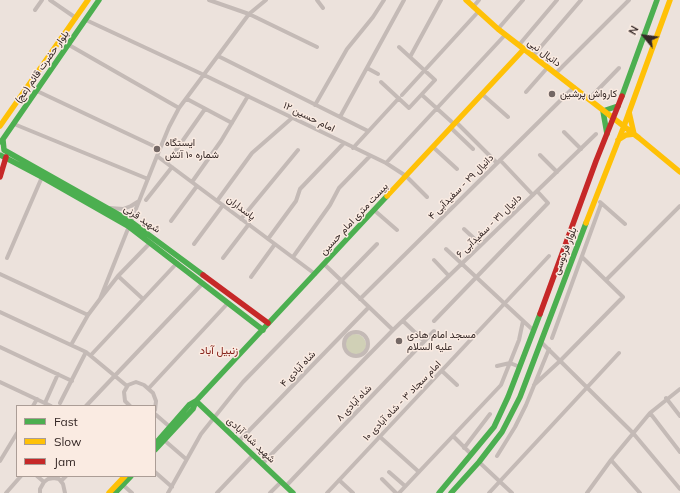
<!DOCTYPE html>
<meta charset="utf-8">
<style>
body{margin:0}
#map{position:relative;width:680px;height:493px;overflow:hidden;background:#ece2dc;font-family:Mulish,sans-serif}
canvas{display:block}
.legend{position:absolute;left:16px;top:405px;width:140px;height:72px;box-sizing:border-box;background:#faebe2;border:1px solid #ab9d96;margin:0;padding:5px 7px;list-style:none;font-size:12px;color:#342725}
.legend li{display:flex;align-items:center;gap:8px;height:20px}
.legend b{width:20px;border:1px solid #ab9d96}
.north{position:absolute;left:624px;top:16px;width:40px;height:40px;-webkit-text-stroke:3px #faebe2;paint-order:stroke;rotate:299deg;font-size:11px;font-weight:700;line-height:16px;text-align:center;color:#342725}
.north::after{content:'';display:block;margin:auto;width:14px;height:18px;background:#342725;clip-path:polygon(50% 0,100% 100%,50% 72%,0 100%)}
</style>
<div id="map">
<canvas width="680" height="493"></canvas>
<ul class="legend">
<li><b style="height:5px;background:#4caf50"></b>Fast</li>
<li><b style="height:5px;background:#ffc107"></b>Slow</li>
<li><b style="height:5px;background:#c62828"></b>Jam</li>
</ul>
<div class="north">N</div>
</div>
<script>
const c = document.querySelector('canvas').getContext('2d');
c.lineJoin = 'round';
function fillPath(path, color) { c.fillStyle = color; c.fill(path, 'evenodd'); }
const poly = rows => new Path2D(rows.map(r => 'M' + r).join(''));
function strokePath(path, color, width, dash) { c.strokeStyle = color; c.lineWidth = width; c.lineCap = dash ? 'butt' : 'round'; c.setLineDash(dash || []); c.stroke(path); }
function write(font, color, halo, rows, align = 'center') {
  c.font = font + ' Mulish,Vazirmatn,sans-serif'; c.lineWidth = 3; c.setLineDash([]); c.textBaseline = 'middle'; c.strokeStyle = halo; c.fillStyle = color; for (const [text, x, y, turn = 0] of rows) {
    c.save(); c.translate(x, y); c.rotate((+turn || 0) * Math.PI / 180); c.textAlign = isNaN(turn) ? turn : align; if (halo) c.strokeText(text, 0, 0); c.fillText(text, 0, 0); c.restore();
  }
}
const green = poly([
 '344 345a11 11 0 1 1 22 0a11 11 0 1 1-22 0Z'
]);
const street = poly([
 [50,0,76,18],
 [209,0,249,14,317,47],
 [317,0,323,8],
 [473,7,479,0],
 [35,10,42,0],
 [86,20,204,75,386,163,406,176,427,197],
 [498,29,523,0],
 [69,45,179,108],
 [519,45,557,0],
 [218,56,368,131],
 [533,56,581,0],
 [410,57,441,0],
 [367,68,378,74],
 [556,73,629,0],
 [381,82,409,108,435,80,399,47],
 [37,91,160,149],
 [526,92,548,67],
 [482,94,508,117],
 [402,95,478,12],
 [422,95,454,124],
 [187,99,232,123],
 [589,99,619,68],
 [315,105,347,49,373,17,384,0],
 [340,117,404,0],
 [456,122,497,163],
 [14,124,148,179],
 [451,128,473,149],
 [564,132,581,149],
 [433,147,457,169],
 [353,148,399,98],
 [540,155,557,172],
 [157,156,315,274],
 [500,160,533,195],
 [167,163,205,109],
 [386,163,505,35],
 [192,182,221,141,248,96],
 [146,200,172,167],
 [217,201,252,153,292,118],
 [600,202,625,224],
 [110,208,123,209,131,206,139,201],
 [374,210,397,230],
 [241,219,298,150],
 [171,221,197,186],
 [464,229,481,245],
 [268,239,296,201,300,189,344,143],
 [194,244,223,205],
 [446,249,534,331],
 [293,257,330,205,339,188,370,156],
 [7,258,42,177],
 [223,258,249,224],
 [434,260,449,276],
 [324,264,393,330],
 [0,274,88,315],
 [118,276,143,299],
 [251,277,275,244],
 [606,280,680,206],
 [100,299,157,156,169,127,179,108,249,14,266,0],
 [360,299,574,87],
 [0,312,86,352,127,386],
 [403,321,424,341],
 [434,321,548,203,537,191],
 '344 344a12 12 0 1 1 24 0a12 12 0 1 1-24 0Z',
 [552,338,601,204],
 [541,342,633,433,680,489],
 [71,345,88,315,100,299,118,276,150,243],
 [0,347,72,381],
 [91,355,177,263],
 [497,366,510,363,520,367],
 [442,371,457,385],
 [0,382,51,406],
 [534,385,560,361,623,297,582,257],
 [149,388,228,303],
 [666,398,680,416],
 [45,403,58,374],
 [60,403,86,352],
 [33,406,37,399],
 [86,406,203,283],
 [130,406,125,401,124,392,128,385,136,382,144,385,153,393,156,401,155,410],
 [650,413,680,452],
 [155,414,170,427],
 [379,436,419,472],
 [453,436,471,454],
 [164,440,186,459],
 [239,441,369,307],
 [464,448,490,414],
 [497,456,515,427,526,405,549,349],
 [611,460,640,493],
 [0,461,17,433],
 [479,462,512,493],
 [262,464,393,330,596,134],
 [155,472,172,487],
 [389,472,405,486],
 [37,476,44,482],
 [382,479,396,493],
 [339,480,353,493],
 [61,481,66,476],
 [123,485,132,493],
 [286,486,434,331],
 [6,493,21,476],
 [40,493,40,489,44,482,48,479,54,478,59,479,63,484,65,493],
 [168,493,201,434,233,394,243,382,377,244],
 [217,493,253,455],
 [270,493,281,482],
 [327,493,549,256],
 [399,493,501,385,519,340,523,321],
 [489,493,619,353],
 [587,493,611,460,650,413,680,389]
]);
const fast = poly([
 [622,96,657,0],
 [607,134,603,111,618,106],
 [3,140,4,150,130,221,203,275],
 [1,142,99,0],
 [0,155,42,177,128,226,263,330],
 [196,401,293,493],
 [155,444,189,405,196,401,387,196],
 [155,450,193,409,196,401],
 [115,493,131,476],
 [439,493,494,427,508,397,540,314],
 [451,493,479,462,502,432,520,397,586,223]
]);
const slow = poly([
 [466,0,498,29,639,138,680,172],
 [0,126,88,0],
 [618,140,626,135,634,134,629,112],
 [387,196,524,49],
 [586,223,624,126,670,0],
 [109,493,125,476]
]);
const jam = poly([
 [0,177,6,157],
 [203,275,268,323],
 [540,314,596,161,622,96]
]);
const markers = [
 [552,94,4,"#746865"],
 [157,149,4,"#746865"],
 [399,341,4,"#746865"]
];
const streetNames = [
 ["دانیال نبی",544,53,37],
 ["بلوار حضرت قائم (عج)",42,67,-55],
 ["امام حسین ۱۲",309,117,26],
 ["دانیال ۲۹ - سفیدآبی ۴",461,187,-45],
 ["پاسداران",241,208,37],
 ["شهید قرنی",142,219,34],
 ["بیست متری امام حسین",354,219,-47],
 ["دانیال ۳۱ - سفیدآبی ۶",489,226,-44],
 ["بلوار فردوسی",565,251,-69],
 ["شاه آبادی ۴",298,369,-46],
 ["امام سجاد ۳ - شاه آبادی ۱۰",402,401,-46],
 ["شاه آبادی ۸",354,403,-46],
 ["شهید شاه آبادی",251,440,43]
];
const poiNames = [
 ["کارواش پرشین",560,94],
 ["ایستگاه",165,143],
 ["شماره ۱۰ آتش",165,155],
 ["مسجد امام هادی",407,335],
 ["علیه السلام",407,347]
];
const neighbourhoodNames = [
 ["زنبیل آباد",219,351]
];
fillPath(green, '#d0d0b6');
strokePath(street, '#c4bab6', 4);
strokePath(fast, '#4caf50', 5.5);
strokePath(slow, '#ffc107', 5.5);
strokePath(jam, '#c62828', 5.5);
for (const [x, y, r, color] of markers) { const dot = new Path2D(); dot.arc(x, y, r, 0, 2 * Math.PI); c.fillStyle = color; c.fill(dot); strokePath(dot, '#faebe2', 1.5); }
write('10px', '#342725', '#faebe2', streetNames);
write('10px', '#342725', '#faebe2', poiNames, 'left');
write('11px', '#86221a', '#faebe2', neighbourhoodNames);
</script>
